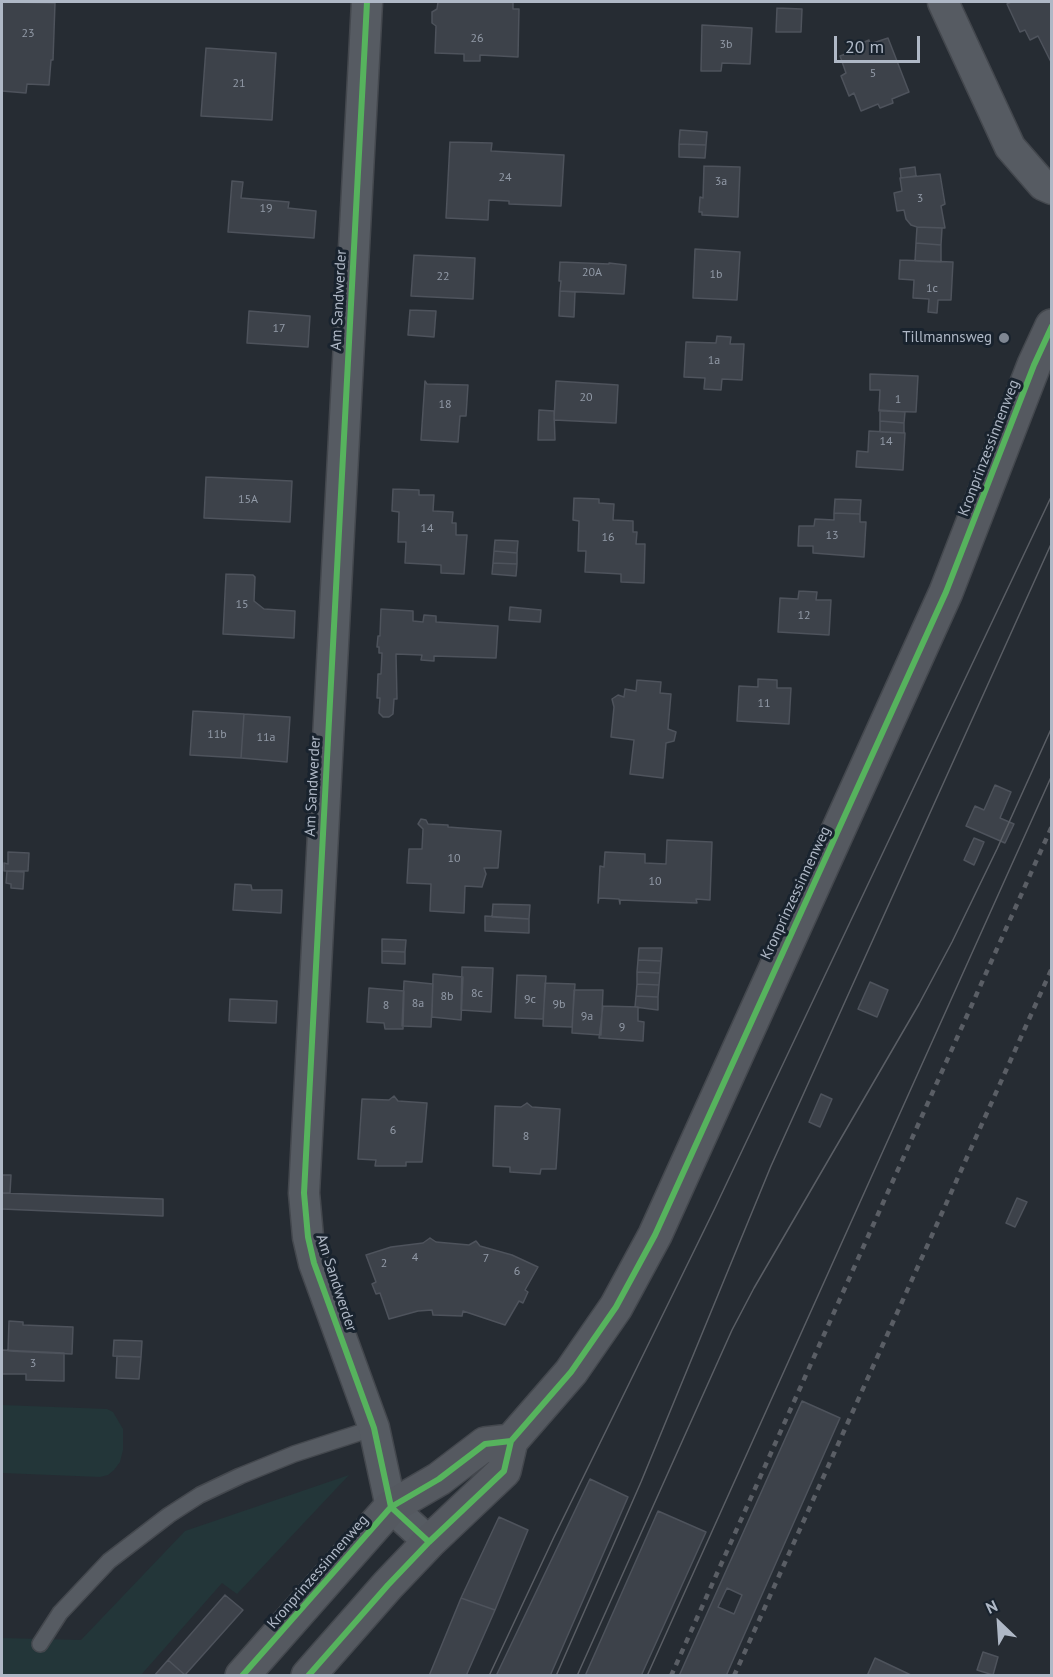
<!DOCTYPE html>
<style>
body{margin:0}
#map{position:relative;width:1053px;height:1677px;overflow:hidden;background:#262c33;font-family:"PT Sans",sans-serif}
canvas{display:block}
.frame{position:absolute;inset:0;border:3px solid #afb8c6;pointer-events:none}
.north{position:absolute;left:969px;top:1593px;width:60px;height:60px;-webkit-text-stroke:4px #19232e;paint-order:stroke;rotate:335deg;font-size:16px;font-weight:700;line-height:24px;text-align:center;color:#afb8c6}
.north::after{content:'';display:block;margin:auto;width:21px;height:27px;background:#afb8c6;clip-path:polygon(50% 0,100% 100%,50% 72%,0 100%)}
.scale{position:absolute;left:834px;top:36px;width:86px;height:27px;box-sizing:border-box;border:3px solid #afb8c6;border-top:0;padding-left:8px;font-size:18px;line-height:21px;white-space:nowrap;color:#afb8c6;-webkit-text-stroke:4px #19232e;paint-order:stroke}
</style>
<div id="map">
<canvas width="1053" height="1677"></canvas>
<div class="frame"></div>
<div class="north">N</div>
<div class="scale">20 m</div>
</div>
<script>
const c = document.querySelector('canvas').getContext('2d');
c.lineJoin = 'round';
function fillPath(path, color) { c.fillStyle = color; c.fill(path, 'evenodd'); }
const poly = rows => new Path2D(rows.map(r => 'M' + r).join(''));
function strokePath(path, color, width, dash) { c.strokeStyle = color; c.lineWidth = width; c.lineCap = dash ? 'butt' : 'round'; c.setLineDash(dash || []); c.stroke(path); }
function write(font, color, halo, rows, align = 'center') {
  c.font = font + ' "PT Sans",sans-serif'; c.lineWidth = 6; c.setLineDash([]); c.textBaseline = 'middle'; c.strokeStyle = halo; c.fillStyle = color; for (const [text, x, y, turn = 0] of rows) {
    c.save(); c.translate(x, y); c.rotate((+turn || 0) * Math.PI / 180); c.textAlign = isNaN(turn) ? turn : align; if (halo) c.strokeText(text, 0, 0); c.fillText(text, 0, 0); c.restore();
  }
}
const green = poly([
 [2,1405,107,1409,113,1412,123,1429,123,1450,120,1462,114,1470,108,1475,100,1477,2,1473],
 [349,1475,237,1594,222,1583,141,1675,2,1676,2,1638,81,1640,185,1531]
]);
const building = poly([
 [2,2,55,3,53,60,51,60,49,85,27,84,26,93,2,91,2,2],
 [438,2,513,2,513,9,519,9,518,57,480,55,480,61,464,61,464,54,435,53,436,26,432,23,432,12,437,9,438,2],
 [1011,2,1052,2,1052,64,1038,36,1030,40,1025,30,1020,32,1007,4,1011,2],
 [777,8,802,9,801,32,776,32,777,8],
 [702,25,752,28,750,64,722,63,721,71,701,71,702,25],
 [888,38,909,92,892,99,893,103,880,108,878,104,861,111,854,93,849,96,841,76,846,73,840,56,857,50,855,46,869,40,870,44,888,38],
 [206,48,276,53,272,120,201,116,206,48],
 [680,130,707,132,706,145,679,144,680,130],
 [450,142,492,143,491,151,564,155,561,206,509,204,509,201,489,200,488,220,446,218,450,142],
 [679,144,706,145,705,158,679,157,679,144],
 [704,166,740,167,738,217,702,215,702,212,699,212,700,197,703,198,704,166],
 [915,167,916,176,901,178,900,169,915,167],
 [940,174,945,204,941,206,945,228,917,227,911,225,906,219,904,210,897,211,894,193,902,191,900,178,940,174],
 [232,181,243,182,241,198,289,202,288,208,316,211,314,238,228,232,232,181],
 [917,227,942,228,941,245,916,243,917,227],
 [916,243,941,245,941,262,915,261,916,243],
 [695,249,740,252,737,300,693,298,695,249],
 [414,255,475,258,473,299,411,296,414,255],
 [900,260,953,262,951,300,938,300,937,313,928,312,929,299,913,298,914,280,899,279,900,260],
 [560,262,609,264,609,263,626,265,624,294,560,291,561,281,559,281,560,262],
 [560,291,575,292,574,317,559,316,560,291],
 [410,310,436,311,434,337,408,335,410,310],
 [249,311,310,316,308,347,247,343,249,311],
 [717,336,731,337,730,344,744,344,742,380,722,379,721,390,704,389,705,378,684,377,686,342,716,343,717,336],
 [870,374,918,376,916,412,879,411,880,390,870,390,870,374],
 [425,381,427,384,468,385,466,416,460,416,458,442,421,440,425,381],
 [556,381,618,385,616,423,554,420,556,381],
 [539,410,554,411,555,440,538,440,539,410],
 [880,410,905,412,904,423,880,421,880,410],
 [880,421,904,423,904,433,880,432,880,421],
 [869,431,905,433,903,470,856,467,857,451,868,452,869,431],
 [206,477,292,481,290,522,204,518,206,477],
 [393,489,419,490,419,495,434,495,433,511,453,512,452,523,456,523,456,535,467,535,464,574,441,573,441,565,405,563,406,542,398,542,399,512,392,511,393,489],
 [574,498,599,499,599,503,614,504,613,520,633,521,633,532,637,532,636,544,645,544,644,583,621,582,621,574,585,572,586,551,578,551,579,521,573,520,574,498],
 [835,499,861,500,860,514,834,513,835,499],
 [834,513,860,514,860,522,866,522,864,557,813,553,813,546,798,546,799,526,814,526,815,519,834,520,834,513],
 [495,540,518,541,517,553,494,551,495,540],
 [494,551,517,553,517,564,493,563,494,551],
 [493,563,517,564,516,576,492,574,493,563],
 [226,574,253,575,255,577,254,601,264,609,295,611,294,638,223,634,226,574],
 [799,591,817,592,816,600,831,600,829,635,778,632,780,598,798,599,799,591],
 [510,607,541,610,540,622,509,620,510,607],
 [381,609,413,611,413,621,423,622,424,615,436,616,436,622,498,626,496,658,434,656,434,661,421,660,422,655,396,654,397,699,394,699,393,714,389,717,383,717,379,713,380,698,377,698,378,674,381,674,382,653,379,653,379,647,377,647,378,636,380,636,381,609],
 [758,679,777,680,777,688,791,688,789,724,737,721,739,686,758,687,758,679],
 [637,680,661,682,660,693,671,694,668,729,676,732,674,741,666,743,663,778,630,774,634,740,611,737,614,707,612,699,618,695,624,697,625,689,636,691,637,680],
 [193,711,244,714,241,758,190,755,193,711],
 [244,714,290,717,287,762,241,758,244,714],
 [995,785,1011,792,1000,818,1014,824,1005,843,966,826,975,806,984,810,995,785],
 [421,819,426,820,428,824,448,825,448,827,501,831,498,868,484,868,486,874,482,887,465,886,464,913,430,911,431,884,407,883,409,849,422,849,423,829,418,824,421,819],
 [974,838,984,842,974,865,964,860,974,838],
 [667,840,712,842,710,900,696,899,697,903,620,900,620,904,619,899,599,898,598,903,600,866,604,867,605,852,645,854,645,863,666,864,667,840],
 [8,852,29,853,28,871,4,871,4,863,8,864,8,852],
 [7,871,24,872,23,889,11,888,11,884,6,883,7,871],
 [235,884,251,885,252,890,282,890,281,913,233,910,235,884],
 [493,904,530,905,529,919,492,917,493,904],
 [485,916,529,919,529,933,485,931,485,916],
 [382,939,406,940,405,952,382,951,382,939],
 [639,948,662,948,661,961,638,960,639,948],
 [382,951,405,952,405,964,382,963,382,951],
 [638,960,661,961,660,973,637,972,638,960],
 [462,967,493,968,491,1012,461,1010,462,967],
 [637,972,660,973,659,985,637,984,637,972],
 [433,974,463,977,461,1020,432,1017,433,974],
 [517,975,546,976,543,1019,515,1018,517,975],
 [404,981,433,984,431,1027,402,1026,404,981],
 [870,982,888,990,877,1017,858,1009,870,982],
 [545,983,575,984,572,1027,543,1026,545,983],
 [637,984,659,985,658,997,636,996,637,984],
 [369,988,404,991,403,1029,385,1029,384,1023,367,1022,369,988],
 [574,990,603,990,601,1035,572,1033,574,990],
 [636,996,658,997,658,1010,635,1007,636,996],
 [230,999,277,1001,276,1023,229,1021,230,999],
 [603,1006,638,1007,638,1021,644,1022,643,1041,599,1038,603,1006],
 [821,1094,832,1099,820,1127,809,1122,821,1094],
 [394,1096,398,1101,427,1103,422,1162,406,1162,406,1166,375,1166,376,1160,358,1159,362,1099,389,1100,394,1096],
 [527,1103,532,1107,560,1109,556,1169,541,1169,540,1174,510,1172,510,1167,493,1166,495,1106,521,1107,527,1103],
 [2,1175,11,1175,10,1193,2,1193,2,1175],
 [2,1193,163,1199,163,1216,2,1209,2,1193],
 [1017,1198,1027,1202,1015,1227,1006,1223,1017,1198],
 [430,1238,436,1242,469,1245,476,1241,480,1246,512,1255,538,1267,525,1290,528,1292,523,1303,519,1301,505,1325,463,1311,462,1316,433,1315,432,1310,418,1311,389,1319,380,1293,376,1294,372,1284,376,1282,366,1255,391,1247,423,1243,430,1238],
 [9,1321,23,1322,23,1325,73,1327,72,1354,8,1351,9,1321],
 [114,1340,142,1341,141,1357,113,1356,114,1340],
 [2,1350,64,1353,64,1381,26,1380,26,1374,2,1374,2,1350],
 [117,1356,141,1357,139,1379,116,1378,117,1356],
 [802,1401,840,1418,726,1676,679,1676,802,1401],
 [590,1479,628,1497,550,1676,496,1676,590,1479],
 [658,1511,706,1532,641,1676,585,1676,658,1511],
 [499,1517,528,1530,495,1610,461,1598,499,1517],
 [727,1588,742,1595,734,1614,718,1607,727,1588],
 [225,1595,243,1610,185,1675,168,1660,225,1595],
 [461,1598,495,1610,466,1676,429,1676,461,1598],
 [983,1652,998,1657,993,1675,977,1670,983,1652],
 [875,1658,913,1676,867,1676,875,1658],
 [168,1660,185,1675,185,1676,154,1676,168,1660]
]);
const lane = poly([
 [40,1644,60,1613,109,1561,169,1515,200,1495,240,1476,294,1454,374,1428]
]);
const street = poly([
 [367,2,304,1193,308,1237,314,1263,374,1428,391,1507,429,1542],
 [943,2,1010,147,1043,185,1052,189]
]);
const secondary = poly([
 [242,1676,391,1507,439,1479,485,1444,511,1441],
 [308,1676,388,1585,429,1542,504,1471,511,1441,571,1372,616,1307,655,1235,946,592,1034,365,1052,326]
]);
const tram = poly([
 [489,1676,554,1537,714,1210,1052,495],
 [556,1676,641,1482,771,1166,1052,542],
 [577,1676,732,1330,754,1288,919,1004,952,942,997,849,1052,727],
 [647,1676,1052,775]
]);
const rail = poly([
 [671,1676,1052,826],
 [734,1676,1052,968]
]);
const cycleway = poly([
 [367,2,304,1193,308,1237,314,1263,374,1428,391,1507,429,1542],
 [242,1676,391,1507,439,1479,485,1444,511,1441],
 [308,1676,388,1585,429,1542,504,1471,511,1441,571,1372,616,1307,655,1235,946,592,1034,365,1052,326]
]);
const markers = [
 [1004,338,6,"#7f8793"]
];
const numberNames = [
 ["23",28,34],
 ["26",477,39],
 ["3b",726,45],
 ["5",873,74],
 ["21",239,84],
 ["24",505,178],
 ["3a",721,182],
 ["3",920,199],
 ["19",266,209],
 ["20A",592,273],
 ["1b",716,275],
 ["22",443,277],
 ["1c",932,289],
 ["17",279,329],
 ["1a",714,361],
 ["20",586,398],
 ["1",898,400],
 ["18",445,405],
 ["14",886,442],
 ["15A",248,500],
 ["14",427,529],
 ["13",832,536],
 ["16",608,538],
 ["15",242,605],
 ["12",804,616],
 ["11",764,704],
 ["11b",217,735],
 ["11a",266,738],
 ["10",454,859],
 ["10",655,882],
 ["8c",477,994],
 ["8b",447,997],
 ["9c",530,1000],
 ["8a",418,1004],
 ["9b",559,1005],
 ["8",386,1006],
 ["9a",587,1017],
 ["9",622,1028],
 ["6",393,1131],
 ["8",526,1137],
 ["4",415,1258],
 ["7",486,1259],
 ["2",384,1264],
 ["6",517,1272],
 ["3",33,1364]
];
const streetNames = [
 ["Am Sandwerder",339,300,-87],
 ["Kronprinzessinnenweg",989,448,-69],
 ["Am Sandwerder",313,786,-87],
 ["Kronprinzessinnenweg",796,893,-65],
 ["Am Sandwerder",336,1283,72],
 ["Kronprinzessinnenweg",318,1572,-49]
];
const poiNames = [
 ["Tillmannsweg",992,338]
];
fillPath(green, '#233639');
fillPath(building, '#3d424a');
strokePath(building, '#4e535c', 1.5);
strokePath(lane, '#44484e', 18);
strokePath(street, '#44484e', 33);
strokePath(secondary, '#44484e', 36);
strokePath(lane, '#565b62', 15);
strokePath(street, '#565b62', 30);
strokePath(secondary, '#555960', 33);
strokePath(tram, '#5a5e65', 1.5);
strokePath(rail, '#5a5e65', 4.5, [6, 6]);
strokePath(cycleway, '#56b35d', 6);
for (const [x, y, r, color] of markers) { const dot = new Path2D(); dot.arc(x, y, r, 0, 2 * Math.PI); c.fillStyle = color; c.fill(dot); strokePath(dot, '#19232e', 2); }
write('12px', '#929aa7', null, numberNames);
write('15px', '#afb8c6', '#19232e', streetNames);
write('15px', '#afb8c6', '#19232e', poiNames, 'right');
</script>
